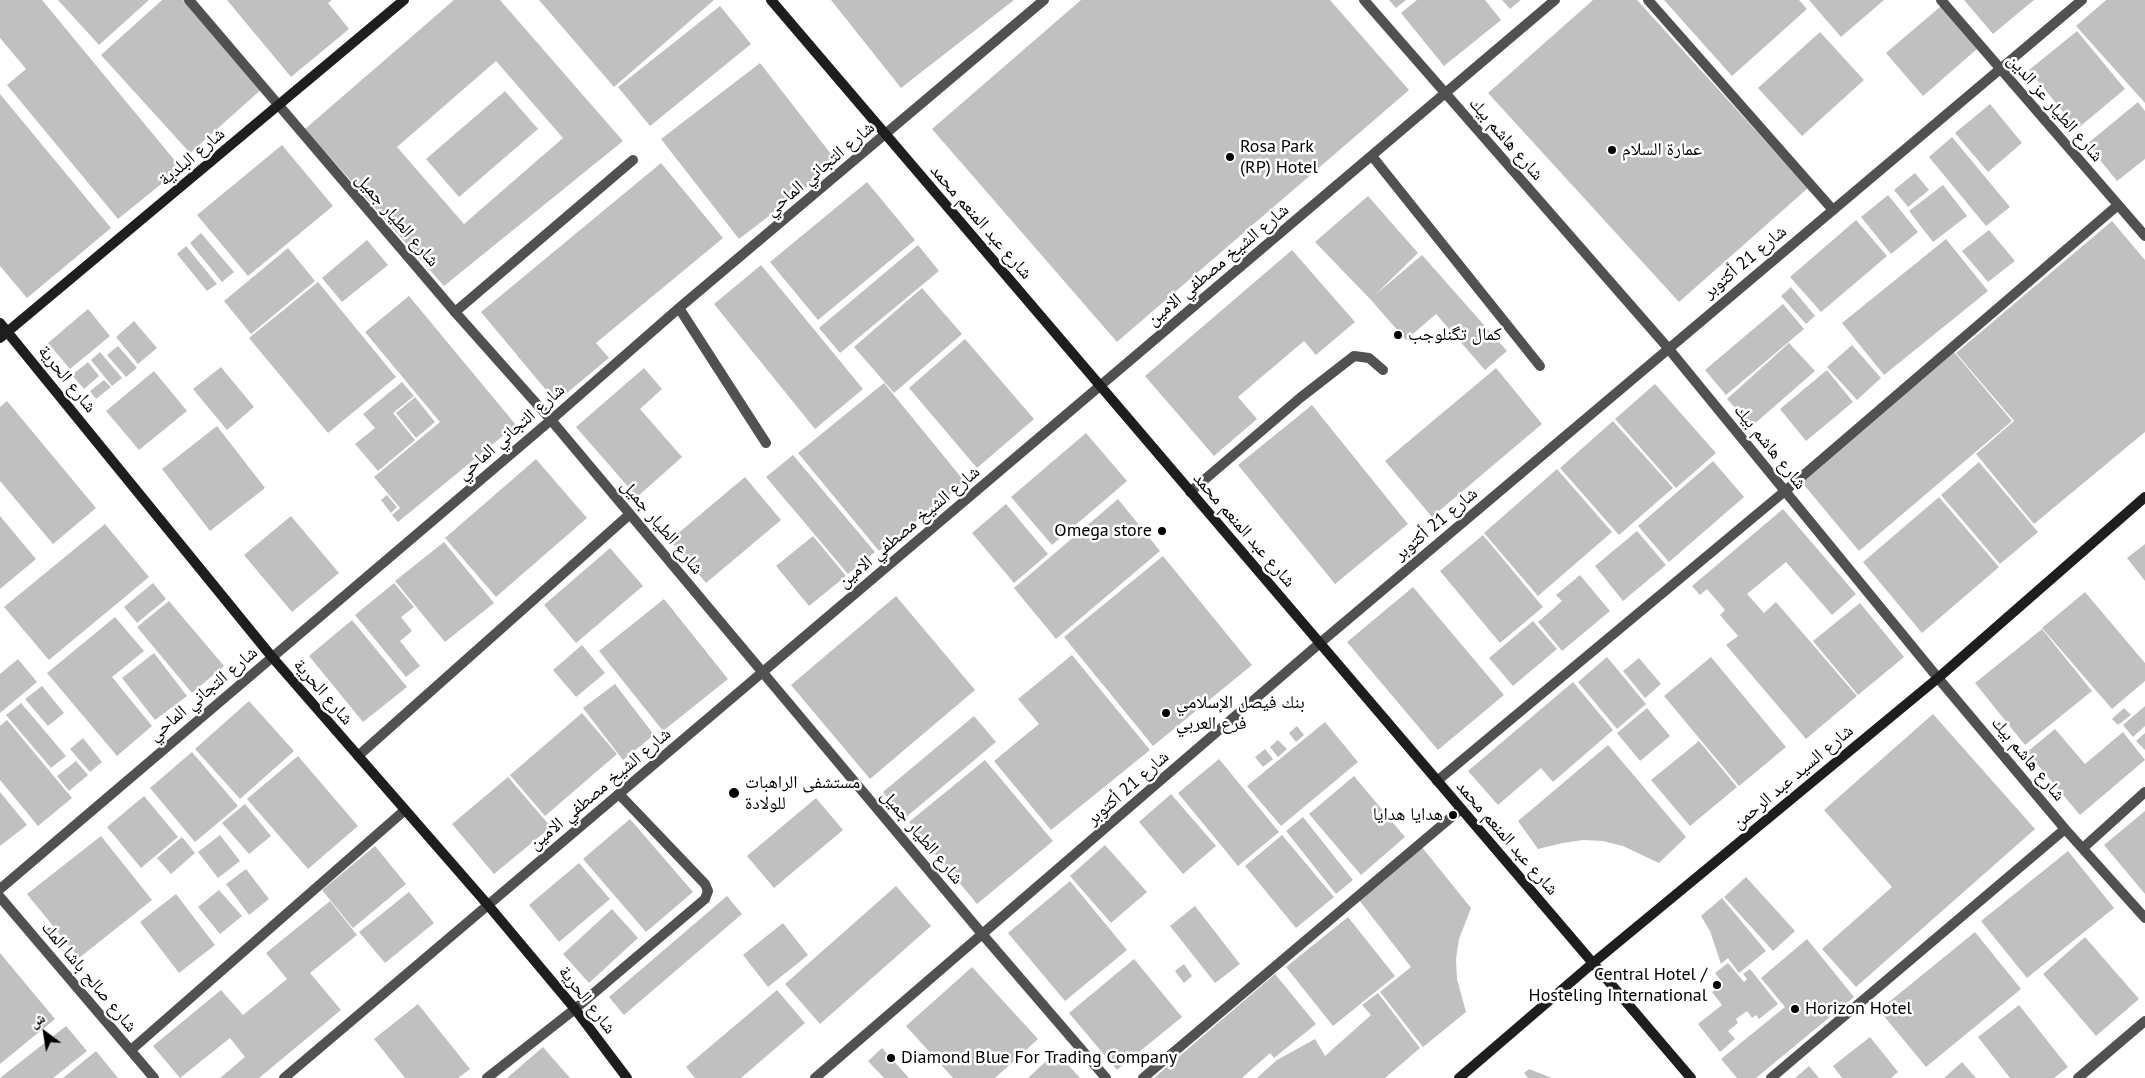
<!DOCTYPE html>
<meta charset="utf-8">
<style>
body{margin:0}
#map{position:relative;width:2145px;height:1078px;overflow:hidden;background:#fff;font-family:"PT Sans","Noto Naskh Arabic",sans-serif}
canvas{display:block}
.north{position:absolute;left:20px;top:1008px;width:50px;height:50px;-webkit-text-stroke:4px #fff;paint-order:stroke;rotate:329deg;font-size:14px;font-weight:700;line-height:20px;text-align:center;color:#000}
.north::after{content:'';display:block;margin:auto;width:18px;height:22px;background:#000;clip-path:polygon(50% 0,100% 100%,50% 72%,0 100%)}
</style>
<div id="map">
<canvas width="2145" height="1078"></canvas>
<div class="north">ش</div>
</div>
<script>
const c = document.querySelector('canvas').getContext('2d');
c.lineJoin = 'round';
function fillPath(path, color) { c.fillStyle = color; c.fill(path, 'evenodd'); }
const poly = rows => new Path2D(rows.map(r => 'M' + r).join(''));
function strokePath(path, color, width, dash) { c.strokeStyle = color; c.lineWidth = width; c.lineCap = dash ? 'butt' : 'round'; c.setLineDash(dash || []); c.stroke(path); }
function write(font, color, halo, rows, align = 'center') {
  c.font = font + ' "PT Sans","Noto Naskh Arabic",sans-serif'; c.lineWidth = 5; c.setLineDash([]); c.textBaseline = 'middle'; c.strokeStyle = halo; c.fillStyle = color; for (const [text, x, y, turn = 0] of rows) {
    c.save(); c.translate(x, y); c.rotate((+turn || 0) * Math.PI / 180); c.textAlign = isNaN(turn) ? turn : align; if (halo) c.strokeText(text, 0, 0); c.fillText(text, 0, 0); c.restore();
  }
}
const building = poly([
 [0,0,42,0,181,168,118,219,7,85,26,69,0,38],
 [58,0,149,0,99,45],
 [162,0,183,0,263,88,190,153,101,55],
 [227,0,332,0,328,3,349,29,291,77],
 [454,0,500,0,623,141,444,286,305,129],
 [496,61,563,138,464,224,397,147],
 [539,0,714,0,614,87],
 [831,0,1014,0,901,88],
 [1081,0,1330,0,1409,90,1117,342,932,129],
 [1389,0,1406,0,1396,8],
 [1417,0,1485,0,1501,20,1444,66,1401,13],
 [1502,0,1521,0,1510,9],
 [1593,0,1637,0,1808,188,1679,302,1488,93],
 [1664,0,1799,0,1807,9,1732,76],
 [1809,0,1884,0,1841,37],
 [1964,0,2034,0,1993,34],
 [2106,0,2145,0,2145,103,2076,26],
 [720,6,751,44,650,126,618,87],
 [1941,6,1977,49,1923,96,1886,53],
 [2077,31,2125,89,2077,129,2029,70],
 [1820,32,1864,80,1802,136,1758,88],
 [760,63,838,163,739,239,661,139],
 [505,91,538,129,459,197,426,159],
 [0,94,111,228,27,298,0,266],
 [2138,102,2145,111,2145,159,2117,181,2087,144],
 [1990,104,2022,143,1988,172,1955,133],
 [1952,137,2010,207,1986,226,1929,157],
 [282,145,333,206,248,276,197,215],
 [661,163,723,238,596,343,609,358,556,402,481,312],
 [1915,173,1929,190,1908,207,1894,190],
 [867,182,915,240,818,320,770,262],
 [1943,185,1967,216,1933,242,1909,211],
 [1888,195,1918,232,1891,254,1861,217],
 [1368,196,1418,253,1375,295,1422,255,1507,351,1485,370,1436,314,1406,340,1371,300,1315,242],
 [1856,220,1887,256,1821,312,1790,277],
 [2112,221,2145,260,2145,432,2034,524,1976,454,2014,421,2044,456,1956,353],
 [1989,230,2015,261,1988,282,1962,251],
 [201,233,234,272,222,282,190,243],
 [1946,239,1988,291,1884,375,1842,323],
 [367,240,388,265,342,302,322,278],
 [918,245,939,271,840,353,819,328],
 [186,246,217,284,207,291,177,254],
 [288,248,315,281,251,334,224,301],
 [1292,250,1355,322,1316,355,1304,341,1238,397,1257,419,1214,456,1145,376],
 [761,265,863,389,815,429,714,304],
 [318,282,396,377,328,433,249,338],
 [1791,287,1815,316,1806,324,1781,296],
 [922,288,962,334,894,393,854,347],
 [409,296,516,425,398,522,392,515,400,508,374,477,440,422,365,332],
 [1783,304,1804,329,1726,395,1705,370],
 [88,309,110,336,70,369,48,343],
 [134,321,157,348,138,364,116,337],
 [965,339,1034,419,977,468,909,388],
 [1789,343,1815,371,1752,426,1727,399],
 [1852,345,1881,378,1857,400,1827,367],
 [118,346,137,368,126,377,107,355],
 [100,352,122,378,112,386,91,360],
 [1954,352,2012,421,1859,551,1800,480],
 [88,362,99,376,84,389,72,375],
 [221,367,254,407,227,430,193,389],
 [644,368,662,389,640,409,682,457,637,497,576,427],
 [1496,368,1542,424,1432,517,1385,461],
 [1827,370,1853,402,1806,441,1780,409],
 [154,371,187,411,139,450,106,411],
 [104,380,111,387,96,399,90,391],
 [402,382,414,396,393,413,415,440,378,471,355,444,375,428,363,414],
 [884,383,965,482,879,551,798,453],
 [1655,384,1716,453,1676,488,1615,419],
 [415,397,435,422,416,438,396,413],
 [7,401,96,508,53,544,0,481,0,407],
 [1312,405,1408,524,1335,584,1238,465],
 [1613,421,1673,488,1619,535,1560,468],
 [217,426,265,488,210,531,162,469],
 [1086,433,1127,481,1052,545,1011,497],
 [793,455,875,552,848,574,766,477],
 [536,459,587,518,496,597,445,538],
 [1713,461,1744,497,1669,562,1638,526],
 [1979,462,2038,532,2000,564,1941,495],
 [1557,469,1612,532,1538,596,1484,533],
 [745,477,781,520,706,583,670,540],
 [387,495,397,507,391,513,381,500],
 [1939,497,1999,567,1922,633,1863,562],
 [1118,499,1160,551,1056,639,1014,588],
 [1006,504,1048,554,1014,583,972,533],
 [1783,509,1856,594,1832,615,1786,562,1747,594,1764,613,1776,602,1857,696,1806,739,1726,645,1738,636,1720,615,1725,610,1707,589,1700,595,1692,586],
 [0,516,36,559,0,589],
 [291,516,339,573,292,612,244,555],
 [105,524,149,577,49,660,4,607],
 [1637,531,1666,565,1623,601,1595,566],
 [1483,535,1543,607,1500,643,1440,571],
 [813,536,846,576,809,606,776,566],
 [444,542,494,603,445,642,395,581],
 [2145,544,2145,581,2127,558],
 [610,548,643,586,576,643,544,605],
 [1163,556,1252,665,1153,746,1064,637],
 [1580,575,1610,611,1562,651,1538,622,1562,601,1556,595],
 [153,583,166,599,137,623,124,607],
 [394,583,414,607,401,617,412,631,400,641,420,666,406,677,355,615],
 [1413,587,1504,695,1438,750,1347,642],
 [2085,592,2145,663,2145,681,2112,709,2042,628],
 [896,596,975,690,870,779,791,685],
 [664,599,728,679,663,731,599,651],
 [169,601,224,666,192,693,137,627],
 [1860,603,1904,657,1858,695,1813,641],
 [115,617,144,651,112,677,152,726,117,756,47,673],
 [352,620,407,687,363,722,309,656],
 [1533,621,1557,649,1513,686,1489,658],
 [2042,629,2092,691,2025,745,1975,683],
 [582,645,605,673,576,697,553,670],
 [154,653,187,696,155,720,122,678],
 [1072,655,1150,750,1051,830,994,761,1039,724,1018,699],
 [1607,657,1646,704,1617,729,1578,682],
 [1711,657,1786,747,1739,786,1664,696],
 [1639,658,1661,684,1645,698,1623,671],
 [18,659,37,682,0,713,0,674],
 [1573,682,1613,730,1553,782,1541,768,1498,805,1468,771],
 [615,684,654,735,623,760,583,708],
 [42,686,64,713,48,726,25,699],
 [249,701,294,751,240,799,195,749],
 [21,703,66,756,51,768,6,715],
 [2145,706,2145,726,2133,737,2123,725],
 [1647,708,1670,736,1640,761,1617,733],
 [2124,708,2131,715,2118,725,2112,719],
 [582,713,617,754,545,816,510,775],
 [1933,714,2035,829,1856,987,1822,949,1892,887,1824,810],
 [974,716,996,742,905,818,883,792],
 [7,720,72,798,38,826,0,780,0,726],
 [1325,722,1358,762,1281,826,1247,786],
 [1297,726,1304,735,1296,742,1289,733],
 [2055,729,2085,764,2123,732,2145,760,2080,815,2027,752],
 [2145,733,2145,750,2136,741],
 [83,738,102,762,90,772,70,749],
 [1278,740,1287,749,1278,757,1270,747],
 [1699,741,1737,787,1690,826,1651,780],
 [1608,745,1686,837,1659,863,1623,846,1603,841,1583,840,1563,843,1538,849,1518,821],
 [1265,749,1273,759,1263,767,1255,757],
 [192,752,238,806,195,842,150,788],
 [298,756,358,826,308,869,247,799],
 [1219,759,1279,832,1238,866,1178,793],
 [985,760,1053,841,977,904,909,822],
 [76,761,88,775,69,791,57,776],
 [1354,776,1405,837,1361,875,1309,814],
 [508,777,551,827,494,874,452,824],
 [0,792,27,825,0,846],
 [1171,794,1216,846,1183,874,1139,822],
 [144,796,178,837,141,868,107,827],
 [816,798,843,830,774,888,747,856],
 [245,804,271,836,249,854,222,823],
 [2145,811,2145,894,2104,845],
 [1303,817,1353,880,1336,894,1286,831],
 [630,819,693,892,646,932,583,859],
 [220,835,240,861,218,878,198,852],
 [1282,835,1334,897,1296,928,1245,866],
 [101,836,152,900,79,958,27,894],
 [182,837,195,853,171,874,157,858],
 [1105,845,1147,892,1111,923,1070,876],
 [375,846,406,884,353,928,322,890],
 [1421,846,1471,908,1459,939,1456,959,1457,979,1466,1012,1423,1047,1380,992,1411,967,1359,900],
 [2068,851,2114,908,2027,978,1981,921],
 [579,863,610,899,559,942,529,905],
 [246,869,269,899,249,915,226,884],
 [1746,877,1795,931,1773,951,1724,897],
 [1070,881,1127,950,1065,1001,1008,933],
 [896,886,931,926,820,1024,785,984],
 [219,890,242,916,220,934,198,907],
 [409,892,434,923,385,963,359,932],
 [176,894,215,945,179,973,140,922],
 [727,896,742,914,624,1015,609,997],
 [1722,898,1766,951,1739,973,1728,958,1721,964,1710,931,1701,916],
 [330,901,357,935,310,973,341,1010,259,1078,220,1078,245,1057,230,1038,180,1078,153,1046,221,990,243,1015,287,979,266,953],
 [1195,906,1240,964,1215,983,1170,926],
 [612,909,638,938,589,983,563,954],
 [1348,917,1395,976,1333,1026,1286,967],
 [783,923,808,955,768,987,743,955],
 [1975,932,2021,989,1926,1067,1879,1010],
 [2085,937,2139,999,2096,1036,2043,974],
 [1807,939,1854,997,1756,1078,1737,1078,1721,1059,1785,1007,1761,978],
 [0,953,55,1019,0,1064],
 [1134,959,1182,1017,1117,1070,1069,1013],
 [1728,963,1744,982,1747,979,1743,974,1750,969,1778,1004,1759,1019,1756,1015,1752,1018,1747,1011,1736,1019,1738,1023,1728,1031,1735,1039,1720,1052,1698,1024,1722,1005,1712,992,1723,983,1715,973],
 [1184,964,1192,976,1184,983,1175,971],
 [972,967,1038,1039,995,1078,953,1078,906,1026],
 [1275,974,1316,1024,1274,1058,1270,1053,1242,1078,1154,1078],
 [777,990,805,1023,741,1078,695,1078,686,1067],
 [1378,993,1420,1048,1385,1078,1257,1078,1277,1060,1315,1039,1325,1056,1371,1015,1362,1005],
 [418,1004,470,1069,458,1078,405,1078,374,1039],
 [2019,1005,2068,1067,2054,1078,2010,1078,1978,1037],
 [66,1026,87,1051,53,1078,0,1078],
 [1870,1037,1898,1072,1891,1078,1842,1078,1833,1066],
 [543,1047,570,1078,507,1078],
 [882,1048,909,1078,884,1078,868,1061],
 [96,1051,118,1078,63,1078],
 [1056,1052,1080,1078,1028,1078],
 [1962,1062,1976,1078,1944,1078],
 [1809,1066,1819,1078,1795,1078],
 [1529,1069,1552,1078,1528,1078,1524,1073]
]);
const lane = poly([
 [1648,0,1833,210],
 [1372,156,1540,366],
 [455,312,633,160],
 [1190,492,1300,398,1354,356,1369,358,1383,370],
 [575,1009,705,899,708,891,705,884,619,794]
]);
const street = poly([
 [189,0,455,312,551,420,983,935,1106,1078],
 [1364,0,1668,348,1938,678,2065,829,2145,918],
 [1941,0,2145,236],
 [679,308,766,443],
 [358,756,630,514],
 [1437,781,1785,491,2118,205],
 [2083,848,2145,792],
 [0,889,551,420,679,308,1044,0],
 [0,897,154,1078],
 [131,1050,405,810],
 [284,1078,1555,0],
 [487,1078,575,1009],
 [815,1078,1320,643,2082,0],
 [1143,1078,1461,809],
 [1771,1078,2065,829],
 [2078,1078,2145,1021]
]);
const secondary = poly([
 [771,0,1691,1078],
 [0,323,272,657,488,905,575,1009,627,1078],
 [0,338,404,0],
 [1459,1078,1593,963,1938,678,2145,497]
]);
const markers = [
 [1612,150,5,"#000"],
 [1230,157,5,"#000"],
 [1398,335,5,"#000"],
 [1162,531,5,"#000"],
 [1166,713,5,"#000"],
 [734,793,6,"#000"],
 [1453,815,5,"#000"],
 [1717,985,5,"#000"],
 [1795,1009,5,"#000"],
 [891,1058,5,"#000"]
];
const streetNames = [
 ["شارع الطيار عز الدين",2055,108,49],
 ["شارع هاشم بيك",1506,139,49],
 ["شارع البلدية",192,157,-40],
 ["شارع التجاني الماحي",820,169,-40],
 ["شارع الطيار جميل",397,220,49],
 ["شارع عبد المنعم محمد",981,222,49],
 ["شارع 21 أكتوبر",1745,262,-40],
 ["شارع الشيخ مصطفي الامين",1218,265,-40],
 ["شارع الحرية",67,379,51],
 ["شارع التجاني الماحي",511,432,-41],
 ["شارع هاشم بيك",1770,447,51],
 ["شارع 21 أكتوبر",1436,524,-40],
 ["شارع الطيار جميل",662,527,50],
 ["شارع الشيخ مصطفي الامين",909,527,-40],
 ["شارع عبد المنعم محمد",1244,530,49],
 ["شارع الحرية",323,692,49],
 ["شارع التجاني الماحي",203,694,-40],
 ["شارع هاشم بيك",2028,759,50],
 ["شارع السيد عبد الرحمن",1793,777,-40],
 ["شارع 21 أكتوبر",1128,788,-41],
 ["شارع الشيخ مصطفي الامين",600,789,-40],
 ["شارع الطيار جميل",922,837,50],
 ["شارع عبد المنعم محمد",1507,838,49],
 ["شارع صالح باشا المك",89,977,50],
 ["شارع الحرية",587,1000,52]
];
const poiNames = [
 ["Rosa Park",1240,147],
 ["(RP) Hotel",1240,168],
 ["عمارة السلام",1622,150],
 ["كمال تگنلوجب",1408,335],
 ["Omega store",1152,531,"right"],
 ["بنك فيصل الإسلامي",1176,703],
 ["فرع العربي",1176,724],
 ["مستشفى الراهبات",745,783],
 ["للولادة",745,804],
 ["هدايا هدايا",1443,815,"right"],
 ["Central Hotel /",1707,975,"right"],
 ["Hosteling International",1707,996,"right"],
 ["Horizon Hotel",1805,1009],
 ["Diamond Blue For Trading Company",901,1058]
];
fillPath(building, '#c0c0c0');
strokePath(lane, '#515151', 10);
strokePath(street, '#515151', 10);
strokePath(secondary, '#1e1e1e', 10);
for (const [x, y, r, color] of markers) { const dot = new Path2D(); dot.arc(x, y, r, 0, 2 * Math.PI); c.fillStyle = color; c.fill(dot); strokePath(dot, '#fff', 2); }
write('18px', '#000', '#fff', streetNames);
write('18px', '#000', '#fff', poiNames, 'left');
</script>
